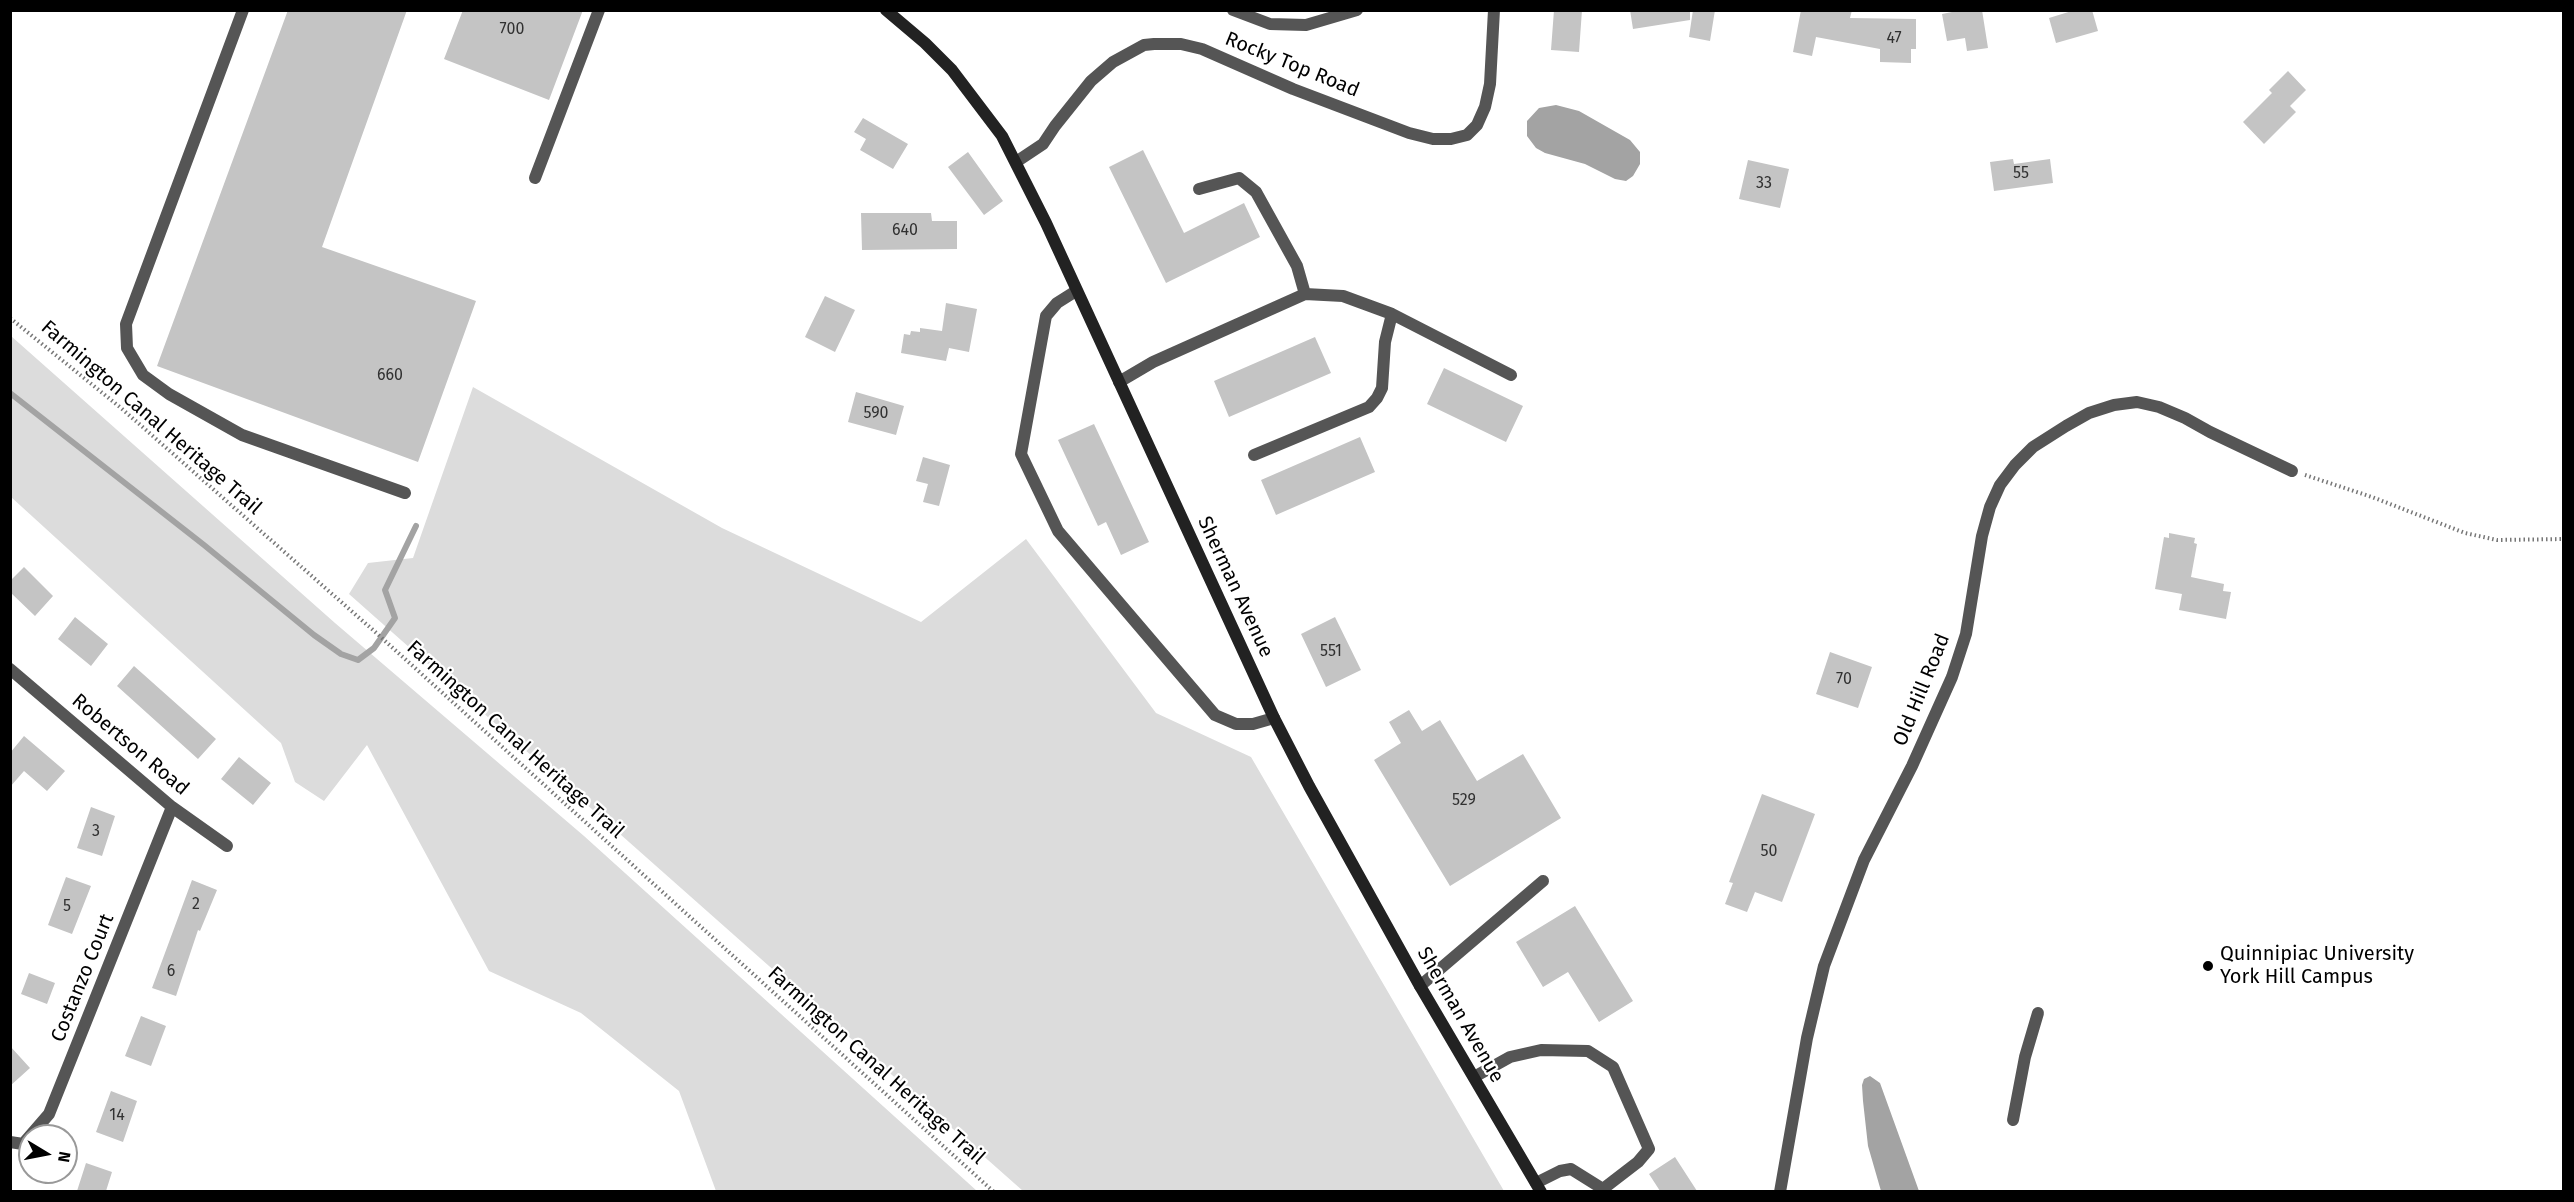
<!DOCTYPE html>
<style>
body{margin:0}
#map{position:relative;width:2574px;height:1202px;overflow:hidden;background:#fff;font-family:"Fira Sans",sans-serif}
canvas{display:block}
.frame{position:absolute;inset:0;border:12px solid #000;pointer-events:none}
.north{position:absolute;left:18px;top:1124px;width:60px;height:60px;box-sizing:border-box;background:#fff;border:2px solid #999;border-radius:50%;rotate:100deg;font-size:16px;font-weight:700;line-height:24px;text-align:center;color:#000}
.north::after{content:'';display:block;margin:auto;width:21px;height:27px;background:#000;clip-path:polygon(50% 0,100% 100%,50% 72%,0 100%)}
</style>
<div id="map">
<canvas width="2574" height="1202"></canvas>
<div class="frame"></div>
<div class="north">N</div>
</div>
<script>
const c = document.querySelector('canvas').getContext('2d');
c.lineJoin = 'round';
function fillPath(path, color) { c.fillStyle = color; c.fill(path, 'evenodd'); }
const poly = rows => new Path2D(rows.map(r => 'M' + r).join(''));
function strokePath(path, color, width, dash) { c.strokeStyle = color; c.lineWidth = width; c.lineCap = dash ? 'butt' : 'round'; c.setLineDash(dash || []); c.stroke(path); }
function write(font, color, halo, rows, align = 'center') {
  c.font = font + ' "Fira Sans",sans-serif'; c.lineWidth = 4.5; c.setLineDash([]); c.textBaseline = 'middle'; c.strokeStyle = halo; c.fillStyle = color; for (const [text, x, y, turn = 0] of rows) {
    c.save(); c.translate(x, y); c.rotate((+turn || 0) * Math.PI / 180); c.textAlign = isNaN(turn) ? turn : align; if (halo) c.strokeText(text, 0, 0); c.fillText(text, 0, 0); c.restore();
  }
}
const green = poly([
 [11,336,335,623,584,836,977,1191,716,1191,679,1091,581,1013,489,971,367,745,324,801,295,782,281,743,11,497],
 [473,387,722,528,921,622,1026,539,1156,713,1251,757,1504,1191,1023,1191,349,594,368,563,413,558]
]);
const water = poly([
 [1556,105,1579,111,1630,140,1640,152,1640,164,1633,176,1626,181,1615,179,1585,164,1545,153,1536,148,1527,136,1527,121,1539,108],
 [1870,1076,1880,1083,1919,1191,1881,1191,1868,1146,1863,1101,1862,1085,1864,1079]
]);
const stream = poly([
 [10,393,204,545,314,635,341,654,358,660,374,648,395,618,385,590,416,526]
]);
const building = poly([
 [288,10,407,10,322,247,476,301,418,462,157,366],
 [463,10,583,10,549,100,444,59],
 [1554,10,1582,10,1579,52,1551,50],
 [1630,10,1690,10,1690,20,1633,29],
 [1693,10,1715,10,1710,41,1689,37],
 [1801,10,1852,10,1850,18,1916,19,1916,49,1911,49,1911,63,1880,62,1880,49,1816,37,1812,56,1793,52],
 [1962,10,1982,10,1988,48,1967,51,1965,38,1947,41,1942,14],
 [2075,10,2092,10,2098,31,2056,43,2049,18],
 [2288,71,2306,90,2290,106,2296,112,2264,144,2243,122,2272,93,2269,90],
 [863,118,908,144,893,169,860,150,866,139,854,132],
 [1143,150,1184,233,1244,203,1260,237,1166,283,1109,167],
 [968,152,1003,201,984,215,948,167],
 [2013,159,2014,164,2050,159,2053,183,1994,191,1990,162],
 [1748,160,1789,169,1780,208,1739,199],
 [861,213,931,213,932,221,957,221,957,249,862,250],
 [825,296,855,310,835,352,805,337],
 [946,303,977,309,969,352,949,348,946,361,901,353,904,334,910,335,911,331,920,332,920,328,942,331],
 [1315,337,1331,373,1229,417,1214,381],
 [1444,368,1523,406,1506,442,1427,404],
 [856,392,904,406,896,435,848,422],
 [1094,424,1149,542,1121,555,1106,522,1098,526,1058,440],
 [1360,437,1375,472,1276,515,1261,480],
 [923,457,950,465,939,506,923,502,928,484,916,481],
 [2169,533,2195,538,2194,543,2197,544,2191,577,2224,584,2223,591,2231,592,2226,619,2179,610,2182,594,2155,589,2164,537,2169,538],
 [24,567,53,596,35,616,10,592,10,581],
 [75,617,108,644,91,666,58,639],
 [1335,617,1361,670,1326,687,1301,634],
 [1830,652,1872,667,1858,708,1816,694],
 [134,666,216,739,198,759,117,686],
 [1409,710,1422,731,1440,720,1477,781,1523,754,1561,818,1450,886,1374,760,1401,743,1389,722],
 [24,736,65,771,47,791,24,771,10,787,10,753],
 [239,757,271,783,253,805,221,779],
 [1762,794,1815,814,1782,902,1755,892,1747,912,1725,904,1733,883,1729,882],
 [91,807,115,816,102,856,77,848],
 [66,877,91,886,72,934,48,925],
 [192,880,217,890,200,931,198,930,176,996,152,988],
 [1575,906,1633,1001,1599,1022,1568,972,1543,987,1516,942],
 [29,973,55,983,47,1004,21,994],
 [141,1016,166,1026,151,1066,125,1056],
 [10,1046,30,1068,10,1086],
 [111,1091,137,1101,123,1142,96,1132],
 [1675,1157,1697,1191,1660,1191,1649,1174],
 [86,1163,112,1172,106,1191,77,1191]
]);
const path = poly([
 [10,318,121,408,373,630,994,1192],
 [2305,475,2372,497,2465,533,2497,540,2564,539]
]);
const service = poly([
 [243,10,126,324,127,348,143,375,169,394,242,435,405,493],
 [1233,10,1270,24,1306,25,1357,10],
 [535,178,599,10],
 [1199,189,1239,178,1256,192,1297,266,1305,294],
 [1076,291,1057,303,1046,316,1021,454,1058,531,1215,715,1236,724,1253,724,1274,718],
 [1119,382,1153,362,1305,294,1343,296,1392,314,1511,375],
 [1254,455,1369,407,1377,398,1382,388,1385,342,1392,314],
 [1420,986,1543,881],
 [1474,1077,1510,1057,1541,1050,1588,1051,1613,1067,1649,1149,1638,1162,1599,1192],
 [2013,1120,2025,1057,2038,1013],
 [1536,1183,1560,1171,1571,1169,1603,1189]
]);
const minor = poly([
 [1016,162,1043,144,1055,126,1091,81,1113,62,1144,45,1154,44,1181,44,1202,49,1293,89,1409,133,1433,139,1451,139,1467,135,1477,125,1485,107,1490,84,1494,10],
 [10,669,172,807,227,846],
 [10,1142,23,1144,49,1114,172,807],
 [1780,1192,1807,1038,1824,966,1864,860,1912,766,1952,677,1966,634,1982,536,1990,507,2000,485,2015,465,2033,447,2066,426,2089,413,2114,405,2137,402,2159,407,2185,418,2210,432,2292,471]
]);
const secondary = poly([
 [886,10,925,43,952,70,1002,136,1046,223,1274,718,1309,786,1420,986,1541,1192]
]);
const markers = [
 [2208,966,6,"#000"]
];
const numberNames = [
 ["700",512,30],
 ["47",1894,39],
 ["55",2021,174],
 ["33",1764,184],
 ["640",905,231],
 ["660",390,376],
 ["590",876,414],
 ["551",1331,652],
 ["70",1844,680],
 ["529",1464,801],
 ["3",96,832],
 ["50",1769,852],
 ["2",196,905],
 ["5",67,907],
 ["6",171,972],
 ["14",117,1116]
];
const streetNames = [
 ["Rocky Top Road",1292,65,22],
 ["Farmington Canal Heritage Trail",151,418,41],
 ["Sherman Avenue",1235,587,65],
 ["Old Hill Road",1922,690,-68],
 ["Farmington Canal Heritage Trail",515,740,42],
 ["Robertson Road",130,745,40],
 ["Costanzo Court",83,978,-68],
 ["Sherman Avenue",1460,1015,60],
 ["Farmington Canal Heritage Trail",876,1066,42]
];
const poiNames = [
 ["Quinnipiac University",2220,954],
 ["York Hill Campus",2220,977]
];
fillPath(green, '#dcdcdc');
fillPath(water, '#a3a3a3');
strokePath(stream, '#a3a3a3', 6);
fillPath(building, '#c4c4c4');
strokePath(path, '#777', 4, [1.5, 3]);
strokePath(service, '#555', 12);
strokePath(minor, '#555', 12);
strokePath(secondary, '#222', 12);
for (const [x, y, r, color] of markers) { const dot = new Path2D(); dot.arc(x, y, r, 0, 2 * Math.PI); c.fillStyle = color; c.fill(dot); strokePath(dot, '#fff', 2); }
write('16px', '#313131', null, numberNames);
write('20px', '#000', '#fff', streetNames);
write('20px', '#000', '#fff', poiNames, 'left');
</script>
